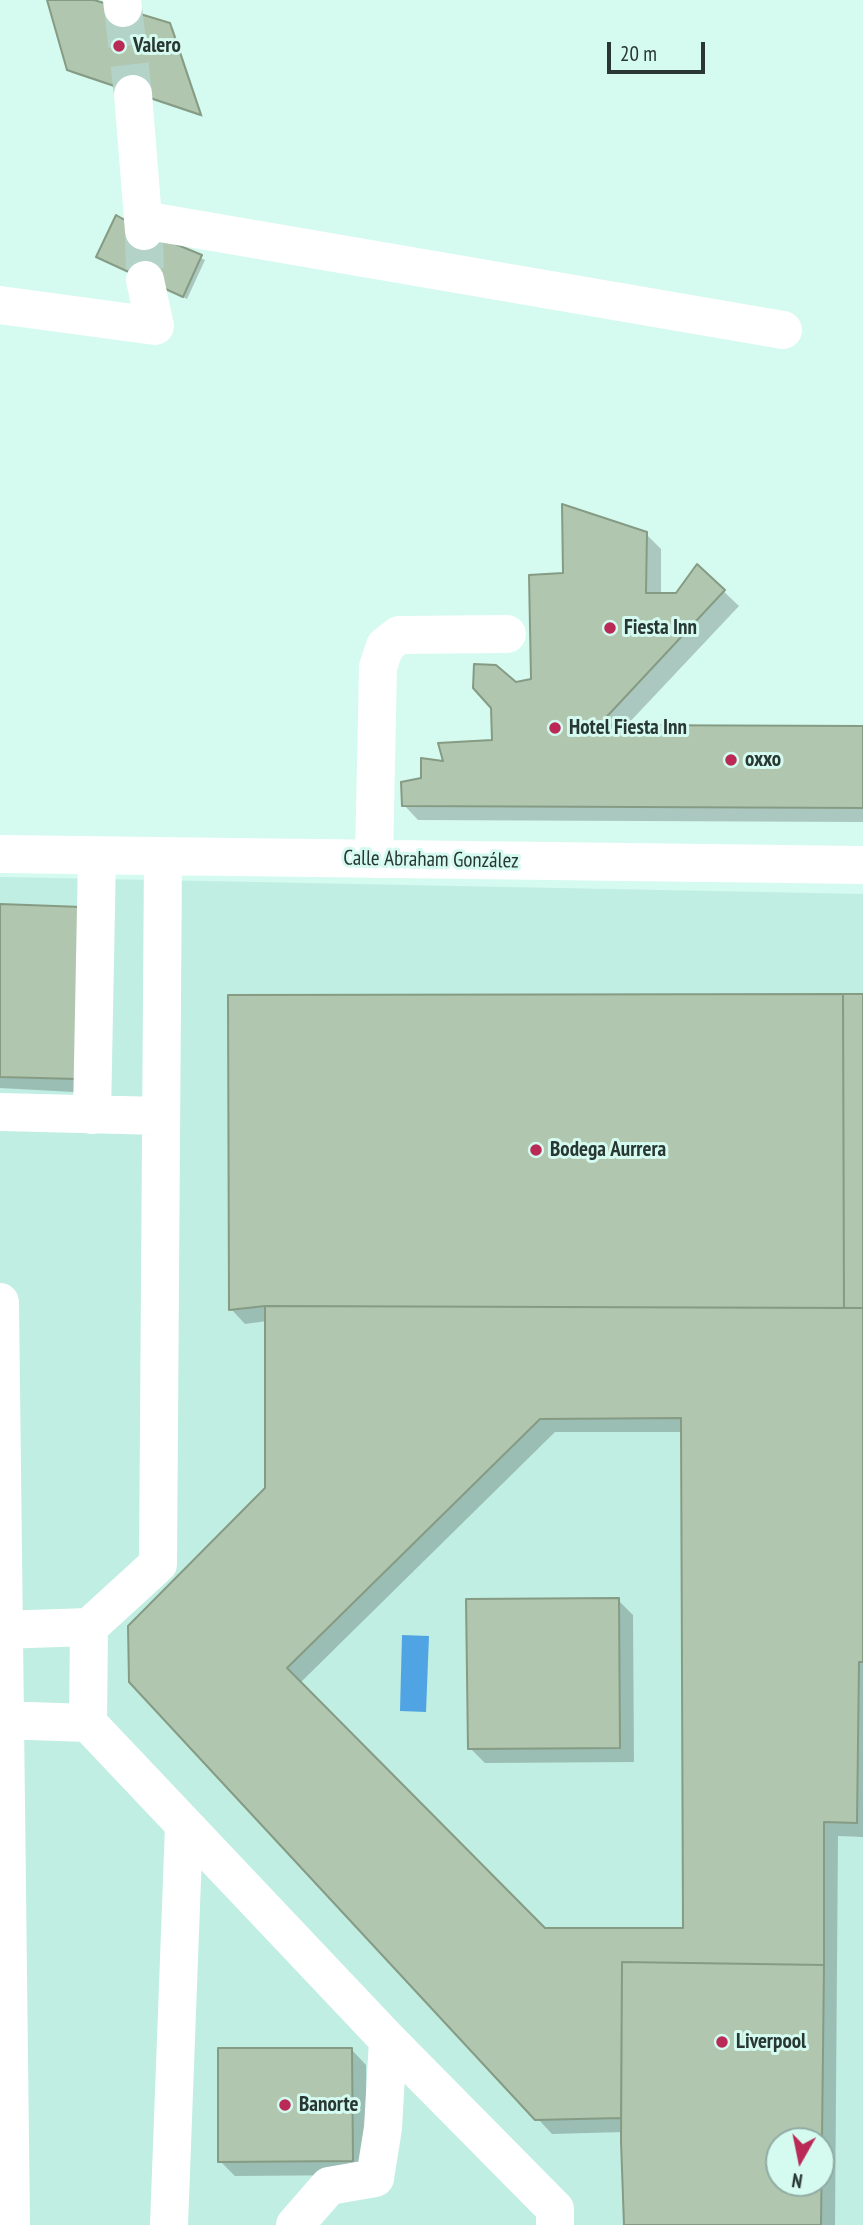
<!DOCTYPE html>
<meta charset="utf-8">
<style>
body{margin:0}
#map{position:relative;width:863px;height:2225px;overflow:hidden;background:#d5faef;font-family:"PT Sans Narrow",sans-serif}
canvas{display:block}
.north{position:absolute;left:765px;top:2127px;width:70px;height:70px;box-sizing:border-box;background:#d5faef;border:2px solid #90aca4;border-radius:50%;rotate:189deg;font-size:19px;font-weight:700;line-height:28px;text-align:center;color:#293733}
.north::after{content:'';display:block;margin:auto;width:24px;height:32px;background:#b92a57;clip-path:polygon(50% 0,100% 100%,50% 72%,0 100%)}
.scale{position:absolute;left:607px;top:42px;width:98px;height:32px;box-sizing:border-box;border:4px solid #293733;border-top:0;padding-left:9px;font-size:21px;line-height:24px;white-space:nowrap;color:#293733;-webkit-text-stroke:5px #d5faef;paint-order:stroke}
</style>
<div id="map">
<canvas width="863" height="2225"></canvas>
<div class="north">N</div>
<div class="scale">20 m</div>
</div>
<script>
const c = document.querySelector('canvas').getContext('2d');
c.lineJoin = 'round';
function fillPath(path, color) { c.fillStyle = color; c.fill(path, 'evenodd'); }
const poly = rows => new Path2D(rows.map(r => 'M' + r).join(''));
function strokePath(path, color, width, dash) { c.strokeStyle = color; c.lineWidth = width; c.lineCap = dash ? 'butt' : 'round'; c.setLineDash(dash || []); c.stroke(path); }
function write(font, color, halo, rows, align = 'center') {
  c.font = font + ' "PT Sans Narrow",sans-serif'; c.lineWidth = 6; c.setLineDash([]); c.textBaseline = 'middle'; c.strokeStyle = halo; c.fillStyle = color; for (const [text, x, y, turn = 0] of rows) {
    c.save(); c.translate(x, y); c.rotate((+turn || 0) * Math.PI / 180); c.textAlign = isNaN(turn) ? turn : align; if (halo) c.strokeText(text, 0, 0); c.fillText(text, 0, 0); c.restore();
  }
}
const built = poly([
 [0,877,863,894,863,2225,0,2225],
 [779,2141,821,2141,821,2183,779,2183]
]);
const water = poly([
 [402,1635,429,1636,426,1712,400,1711]
]);
const shadow = poly([
 [49,0,87,0,169,25,173,28,203,117,72,73,68,69],
 [143,232,205,260,187,299,98,257],
 [646,534,661,549,661,595,677,595,697,566,739,606,625,727,863,727,863,822,418,820,404,805,423,779,446,763,494,742,515,684,532,680,565,575],
 [0,906,92,1093,0,1088],
 [863,994,863,1837,838,1836,835,2225,626,2225,624,2132,552,2134,131,1681,266,1488,267,1321,245,1324,231,1309],
 [555,1432,683,1432,685,1930,545,1930,300,1683],
 [779,2141,821,2141,821,2183,779,2183],
 [618,1600,633,1615,634,1762,485,1763,470,1748],
 [352,2050,366,2065,367,2175,235,2176,220,2161]
]);
const building = poly([
 [47,0,94,0,170,23,201,115,67,70,47,0],
 [116,215,144,231,202,255,183,297,96,257,116,215],
 [562,504,647,532,646,593,676,593,697,564,725,590,599,725,863,726,863,808,402,806,401,782,421,778,421,758,443,761,438,743,492,740,491,708,473,688,474,664,496,665,516,682,531,679,529,575,563,573,562,504],
 [0,904,82,907,78,1079,0,1077,0,904],
 [843,994,863,994,863,1308,844,1308,843,994],
 [843,994,844,1308,265,1306,229,1310,228,995,843,994],
 [265,1306,863,1308,863,1662,859,1662,857,1823,824,1822,824,1965,622,1962,621,2118,535,2120,129,1682,128,1626,265,1488,265,1306],
 [681,1418,683,1928,545,1928,287,1668,540,1419,681,1418],
 [619,1598,620,1748,468,1749,466,1599,619,1598],
 [622,1962,824,1965,821,2225,624,2225,621,2141,622,1962],
 [779,2141,821,2141,821,2183,779,2183,779,2141],
 [218,2048,352,2048,353,2161,218,2162,218,2048]
]);
const minorTunnel = poly([
 [123,8,133,94],
 [144,231,145,280]
]);
const minor = poly([
 [122,0,123,8],
 [133,94,144,231],
 [143,220,783,330],
 [0,305,155,326,145,280],
 [0,854,863,865],
 [374,859,378,667,385,646,399,635,507,634],
 [0,1112,161,1116],
 [92,1115,97,856],
 [0,1302,11,2225],
 [89,1627,88,1723,388,2040,555,2209,555,2225],
 [0,1630,89,1627,158,1564,163,858],
 [0,1720,88,1723],
 [169,2225,184,1826],
 [295,2225,329,2186,375,2178,383,2128,388,2040]
]);
const markers = [
 [119,46,7,"#b92a57"],
 [610,628,7,"#b92a57"],
 [555,728,7,"#b92a57"],
 [731,760,7,"#b92a57"],
 [536,1150,7,"#b92a57"],
 [722,2042,7,"#b92a57"],
 [285,2105,7,"#b92a57"]
];
const poiNames = [
 ["Valero",133,46],
 ["Fiesta Inn",624,628],
 ["Hotel Fiesta Inn",569,728],
 ["oxxo",745,760],
 ["Bodega Aurrera",550,1150],
 ["Liverpool",736,2042],
 ["Banorte",299,2105]
];
const streetNames = [
 ["Calle Abraham González",431,860,1]
];
fillPath(built, '#c1eee2');
fillPath(water, '#50a4e3');
fillPath(shadow, '#0003');
fillPath(building, '#b0c6ae');
strokePath(building, '#869b84', 2);
strokePath(minorTunnel, '#b3d3c9', 38, [38, 19]);
strokePath(minor, '#fff', 38);
for (const [x, y, r, color] of markers) { const dot = new Path2D(); dot.arc(x, y, r, 0, 2 * Math.PI); c.fillStyle = color; c.fill(dot); strokePath(dot, '#d5faef', 2.5); }
write('bold 21px', '#293733', '#d5faef', poiNames, 'left');
write('21px', '#293733', '#d5faef', streetNames);
</script>
